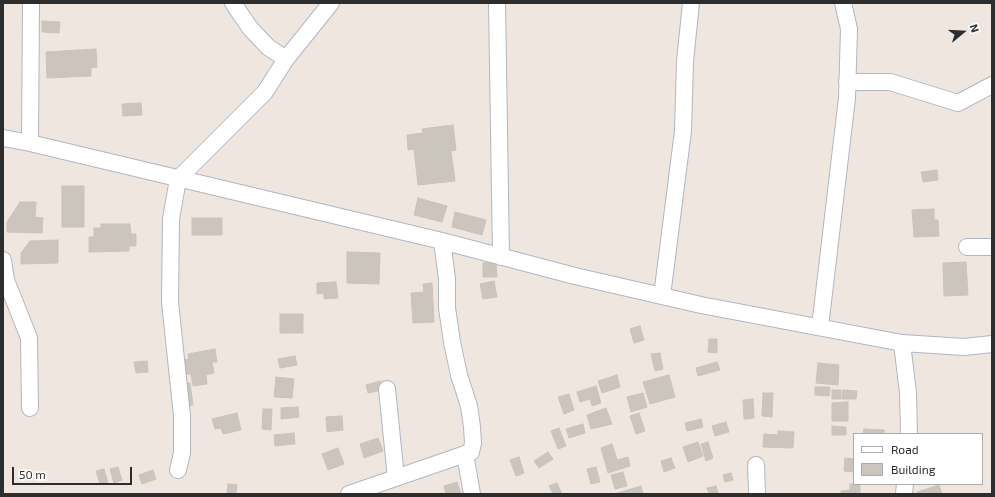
<!DOCTYPE html>
<style>
body{margin:0}
#map{position:relative;width:995px;height:497px;overflow:hidden;background:#efe7df;font-family:"Exo 2",sans-serif}
canvas{display:block}
.frame{position:absolute;inset:0;border:4px solid #2d2d2d;pointer-events:none}
.legend{position:absolute;left:853px;top:433px;width:130px;height:52px;box-sizing:border-box;background:#fff;border:1px solid #ababab;margin:0;padding:5px 7px;list-style:none;font-size:12px;color:#2d2d2d}
.legend li{display:flex;align-items:center;gap:8px;height:20px}
.legend b{width:20px;border:1px solid #ababab}
.north{position:absolute;left:943px;top:12px;width:40px;height:40px;-webkit-text-stroke:3px #fff;paint-order:stroke;rotate:72deg;font-size:11px;font-weight:700;line-height:16px;text-align:center;color:#2d2d2d}
.north::after{content:'';display:block;margin:auto;width:14px;height:18px;background:#2d2d2d;clip-path:polygon(50% 0,100% 100%,50% 72%,0 100%)}
.scale{position:absolute;left:12px;top:467px;width:120px;height:18px;box-sizing:border-box;border:2px solid #2d2d2d;border-top:0;padding-left:5px;font-size:12px;line-height:14px;white-space:nowrap;color:#2d2d2d;-webkit-text-stroke:3px #fff;paint-order:stroke}
</style>
<div id="map">
<canvas width="995" height="497"></canvas>
<div class="frame"></div>
<ul class="legend">
<li><b style="height:5px;background:#fff"></b>Road</li>
<li><b style="height:11px;background:#cbc5bd"></b>Building</li>
</ul>
<div class="north">N</div>
<div class="scale">50 m</div>
</div>
<script>
const c = document.querySelector('canvas').getContext('2d');
c.lineJoin = 'round';
function fillPath(path, color) { c.fillStyle = color; c.fill(path, 'evenodd'); }
const poly = rows => new Path2D(rows.map(r => 'M' + r).join(''));
function strokePath(path, color, width, dash) { c.strokeStyle = color; c.lineWidth = width; c.lineCap = dash ? 'butt' : 'round'; c.setLineDash(dash || []); c.stroke(path); }
const building = poly([
 [42,21,60,22,59,33,42,32,42,21],
 [96,49,97,67,91,68,91,76,47,78,46,52,96,49],
 [141,103,142,115,123,116,122,104,141,103],
 [453,125,456,150,451,151,455,181,418,185,414,149,408,150,407,135,423,133,422,129,453,125],
 [937,170,938,180,923,182,921,172,937,170],
 [62,186,84,186,84,227,62,227,62,186],
 [418,198,447,206,442,222,414,215,418,198],
 [20,202,36,202,35,217,43,218,42,233,7,232,7,222,20,202],
 [934,209,934,220,938,220,939,236,914,237,912,210,934,209],
 [455,212,486,220,482,235,452,227,455,212],
 [192,218,222,218,222,235,192,235,192,218],
 [101,224,130,224,131,234,136,234,136,246,129,246,129,251,89,252,89,237,94,237,94,228,101,228,101,224],
 [58,240,58,263,21,264,21,253,30,241,58,240],
 [347,252,380,253,379,284,347,283,347,252],
 [496,262,497,277,483,277,483,263,496,262],
 [966,262,968,295,944,296,943,263,966,262],
 [494,281,497,297,483,299,480,284,494,281],
 [336,282,338,298,324,299,324,293,317,294,317,283,336,282],
 [432,283,434,322,413,323,411,293,424,292,423,284,432,283],
 [280,314,303,314,303,333,280,333,280,314],
 [640,326,644,340,634,343,630,329,640,326],
 [709,339,717,339,717,353,708,352,709,339],
 [215,349,217,362,212,362,214,373,206,375,207,384,193,386,191,374,186,374,183,360,189,359,188,354,215,349],
 [660,353,663,369,655,371,651,354,660,353],
 [295,356,297,365,280,368,278,359,295,356],
 [147,361,148,372,136,373,134,362,147,361],
 [717,362,720,370,698,376,696,368,717,362],
 [818,363,839,365,838,385,816,383,818,363],
 [617,375,620,387,602,393,598,381,617,375],
 [669,375,675,397,650,404,643,382,669,375],
 [276,377,294,379,292,398,274,397,276,377],
 [380,381,382,390,368,393,366,385,380,381],
 [190,383,193,405,185,406,183,384,190,383],
 [596,386,601,403,592,406,590,399,580,402,577,392,596,386],
 [815,387,830,387,829,396,815,395,815,387],
 [832,390,841,390,841,399,832,399,832,390],
 [843,390,857,391,856,399,842,399,843,390],
 [643,393,647,407,631,412,627,397,643,393],
 [763,393,773,393,772,417,762,416,763,393],
 [569,394,574,410,564,414,558,397,569,394],
 [753,399,754,418,744,419,743,400,753,399],
 [848,402,848,421,832,421,832,403,848,402],
 [298,407,299,417,281,419,281,408,298,407],
 [606,408,612,424,591,429,587,415,606,408],
 [263,409,272,409,271,430,262,429,263,409],
 [237,413,241,430,223,434,221,428,215,429,212,419,237,413],
 [639,413,645,431,636,434,630,416,639,413],
 [342,416,343,430,327,432,326,417,342,416],
 [701,419,703,427,687,431,685,423,701,419],
 [726,422,729,432,715,436,712,426,726,422],
 [583,424,585,433,569,438,566,429,583,424],
 [832,426,846,427,846,435,832,435,832,426],
 [559,428,566,446,558,449,551,431,559,428],
 [864,429,884,430,884,434,863,434,864,429],
 [778,431,794,432,793,448,763,447,764,434,778,435,778,431],
 [294,433,295,444,275,446,274,435,294,433],
 [378,438,383,451,364,458,360,444,378,438],
 [698,442,703,456,688,462,683,447,698,442],
 [708,442,713,458,706,461,701,444,708,442],
 [612,444,617,460,628,457,630,466,608,473,601,448,612,444],
 [338,448,344,464,328,470,322,454,338,448],
 [548,452,553,459,539,468,534,461,548,452],
 [519,457,524,473,516,476,510,460,519,457],
 [671,458,675,468,664,472,661,461,671,458],
 [845,458,854,459,854,472,844,471,845,458],
 [118,467,122,480,114,483,110,469,118,467],
 [596,467,600,482,591,484,587,469,596,467],
 [104,469,108,482,100,484,96,471,104,469],
 [153,470,156,479,142,484,139,475,153,470],
 [623,472,627,486,615,489,611,475,623,472],
 [731,473,733,480,725,482,723,475,731,473],
 [457,482,461,494,446,494,444,486,457,482],
 [557,483,562,494,553,494,549,486,557,483],
 [228,484,237,485,236,494,227,494,228,484],
 [850,484,860,484,860,494,841,494,841,491,850,490,850,484],
 [939,485,942,494,918,494,917,492,939,485],
 [641,486,643,494,614,494,641,486],
 [716,486,718,493,709,494,707,488,716,486]
]);
const minor = poly([
 [233,3,250,28,268,47,286,59],
 [497,3,501,257],
 [847,82,890,82,958,103,992,85],
 [3,138,30,143,442,241,575,276,701,305,902,343,964,347,992,344],
 [30,143,31,3],
 [967,247,992,247],
 [3,260,6,280,29,338,30,408],
 [662,296,683,131,685,61,691,3],
 [820,327,847,98,849,29,843,3],
 [902,343,908,393,909,434],
 [387,389,396,478],
 [465,454,472,494],
 [756,465,757,494],
 [178,470,182,453,182,416,170,302,171,219,178,179,265,92,286,59,331,3],
 [349,494,471,452,473,443,472,427,469,406,459,375,452,342,447,308,447,279,442,241],
 [904,494,905,484]
]);
fillPath(building, '#cbc5bd');
strokePath(building, '#cbc3b8', 1);
strokePath(minor, '#b2b6c1', 18);
strokePath(minor, '#fff', 16);
</script>
